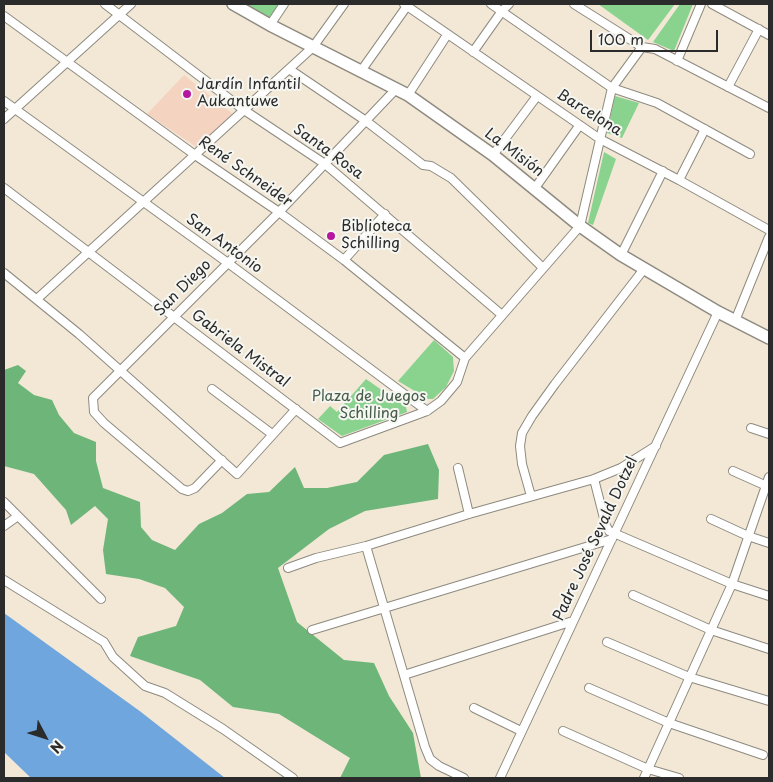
<!DOCTYPE html>
<meta charset="utf-8">
<style>
body{margin:0}
#map{position:relative;width:773px;height:782px;overflow:hidden;background:#f2e8d5;font-family:"Playpen Sans",sans-serif}
canvas{display:block}
.frame{position:absolute;inset:0;border:5px solid #2b2b2b;pointer-events:none}
.north{position:absolute;left:20px;top:712px;width:50px;height:50px;-webkit-text-stroke:4px #f6f6f2;paint-order:stroke;rotate:130deg;font-size:14px;font-weight:700;line-height:20px;text-align:center;color:#2b2b2b}
.north::after{content:'';display:block;margin:auto;width:18px;height:22px;background:#2b2b2b;clip-path:polygon(50% 0,100% 100%,50% 72%,0 100%)}
.scale{position:absolute;left:590px;top:30px;width:128px;height:22px;box-sizing:border-box;border:2px solid #2b2b2b;border-top:0;padding-left:6px;font-size:15px;line-height:18px;white-space:nowrap;color:#2b2b2b;-webkit-text-stroke:4px #f6f6f2;paint-order:stroke}
</style>
<div id="map">
<canvas width="773" height="782"></canvas>
<div class="frame"></div>
<div class="north">N</div>
<div class="scale">100 m</div>
</div>
<script>
const c = document.querySelector('canvas').getContext('2d');
c.lineJoin = 'round';
function fillPath(path, color) { c.fillStyle = color; c.fill(path, 'evenodd'); }
const poly = rows => new Path2D(rows.map(r => 'M' + r).join(''));
function strokePath(path, color, width, dash) { c.strokeStyle = color; c.lineWidth = width; c.lineCap = dash ? 'butt' : 'round'; c.setLineDash(dash || []); c.stroke(path); }
function write(font, color, halo, rows, align = 'center') {
  c.font = font + ' "Playpen Sans",sans-serif'; c.lineWidth = 4; c.setLineDash([]); c.textBaseline = 'middle'; c.strokeStyle = halo; c.fillStyle = color; for (const [text, x, y, turn = 0] of rows) {
    c.save(); c.translate(x, y); c.rotate((+turn || 0) * Math.PI / 180); c.textAlign = isNaN(turn) ? turn : align; if (halo) c.strokeText(text, 0, 0); c.fillText(text, 0, 0); c.restore();
  }
}
const built = poly([
 [184,75,233,114,198,148,147,114]
]);
const green = poly([
 [242,4,282,4,270,21],
 [598,4,675,4,648,40],
 [680,4,693,4,674,51,653,42],
 [615,96,639,103,622,138,607,133],
 [604,152,616,159,593,225,588,223],
 [434,340,453,357,454,371,446,387,433,399,428,399,398,381],
 [366,379,406,407,407,412,342,436,318,419,330,406,337,412]
]);
const forest = poly([
 [18,365,26,371,18,383,34,395,52,400,59,415,74,433,96,442,96,461,103,488,140,502,141,527,152,540,175,550,199,524,222,513,247,494,269,492,295,467,304,488,327,488,357,482,384,455,428,444,439,470,438,499,365,511,329,529,278,568,297,622,344,660,374,663,389,696,413,733,421,778,340,778,350,758,279,714,233,707,200,680,130,656,138,637,176,626,184,607,165,588,139,579,106,574,103,550,108,519,95,506,71,525,66,510,34,474,4,466,4,370]
]);
const water = poly([
 [4,613,141,712,225,778,31,778,4,752]
]);
const street = poly([
 [105,4,244,110,325,164,502,315],
 [404,4,600,139,679,180,769,230],
 [491,4,612,88,657,103,750,154],
 [574,4,642,47],
 [712,4,769,35],
 [4,16,195,155,279,212,344,260,465,358],
 [270,25,284,4],
 [473,52,502,11,509,4],
 [677,61,701,4],
 [289,69,366,121,423,165,431,166,451,178,543,268],
 [361,71,407,6],
 [728,87,759,29],
 [408,95,447,35],
 [4,101,228,263,427,411],
 [4,119,131,4],
 [493,155,537,96],
 [679,180,705,129],
 [4,188,340,443,427,411,441,401,457,382,465,358,580,226,612,88,642,47,655,49,769,108],
 [535,188,579,126],
 [621,255,663,171],
 [344,260,385,214],
 [4,273,79,334,237,474,296,409],
 [37,299,313,47,344,4],
 [735,321,769,237],
 [212,389,272,434],
 [751,428,769,434],
 [222,460,195,488,188,491,182,489,104,423,94,412,93,398,279,212,396,89],
 [458,468,469,514],
 [733,471,769,487],
 [594,479,606,526,609,531,732,584,769,596],
 [531,496,522,464,520,446,522,433,532,416,555,384,644,269],
 [4,502,101,599],
 [711,519,748,536,769,543],
 [4,526,18,516],
 [366,546,425,747,430,759,439,766,464,778],
 [288,568,316,558,366,546,469,514,594,479,621,468,656,446],
 [4,580,104,642,113,657,145,686,165,693,223,729,293,778],
 [633,595,711,630,769,649],
 [312,630,612,539],
 [607,642,689,677,769,701],
 [404,675,573,621],
 [589,688,669,723,763,755],
 [474,708,521,731],
 [563,731,648,769,679,778],
 [500,778,718,312],
 [644,778,732,584,769,477]
]);
const secondary = poly([
 [233,4,270,25,408,95,493,155,580,226,621,255,718,312,769,338]
]);
const markers = [
 [187,94,5,"#b5179e"],
 [331,236,5,"#b5179e"]
];
const poiNames = [
 ["Jardín Infantil",197,85],
 ["Aukantuwe",197,102],
 ["Biblioteca",341,227],
 ["Schilling",341,244]
];
const streetNames = [
 ["Barcelona",589,113,32],
 ["Santa Rosa",328,152,36],
 ["La Misión",514,153,37],
 ["René Schneider",245,172,35],
 ["San Antonio",224,244,36],
 ["San Diego",183,288,-45],
 ["Gabriela Mistral",240,349,37],
 ["Padre José Sevald Dotzel",596,539,-65]
];
const parkNames = [
 ["Plaza de Juegos",369,397],
 ["Schilling",369,414]
];
fillPath(built, '#f5d3c1');
fillPath(green, '#89d38f');
fillPath(forest, '#6eb57a');
fillPath(water, '#6ea6dd');
strokePath(street, '#8e8a80', 10);
strokePath(secondary, '#8e8a80', 14);
strokePath(street, '#fff', 8);
strokePath(secondary, '#fff', 11);
for (const [x, y, r, color] of markers) { const dot = new Path2D(); dot.arc(x, y, r, 0, 2 * Math.PI); c.fillStyle = color; c.fill(dot); strokePath(dot, '#f6f6f2', 2); }
write('15px', '#2b2b2b', '#f6f6f2', poiNames, 'left');
write('15px', '#2b2b2b', '#f6f6f2', streetNames);
write('15px', '#475d49', '#f6f6f2', parkNames);
</script>
